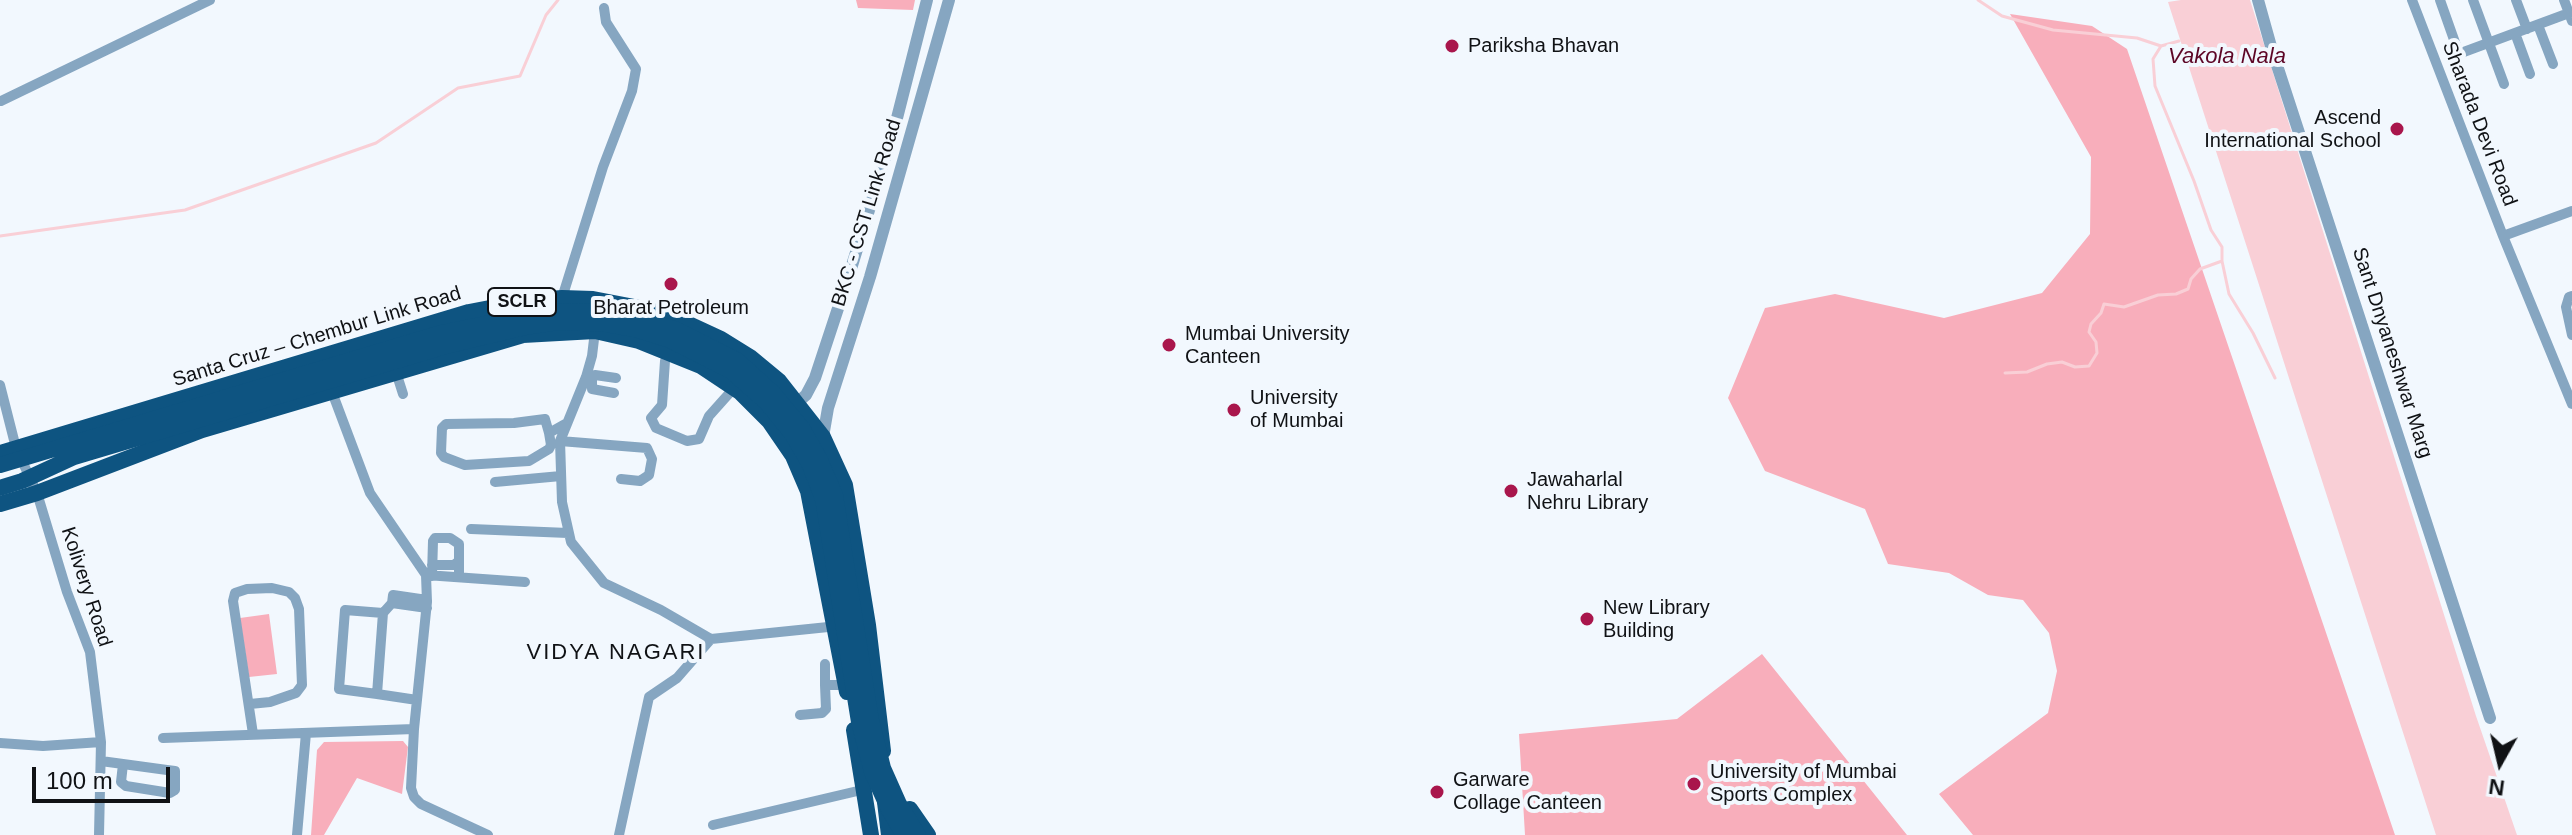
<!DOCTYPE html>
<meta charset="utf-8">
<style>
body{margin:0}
#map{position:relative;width:2572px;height:835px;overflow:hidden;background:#f2f8fe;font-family:Helvetica,sans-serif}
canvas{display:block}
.north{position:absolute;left:2460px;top:723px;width:80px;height:80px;-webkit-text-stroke:6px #f2f8fe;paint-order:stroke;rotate:188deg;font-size:22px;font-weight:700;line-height:32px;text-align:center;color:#101215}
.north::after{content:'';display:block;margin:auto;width:28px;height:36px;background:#101215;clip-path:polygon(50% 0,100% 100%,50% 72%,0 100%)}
.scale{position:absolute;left:32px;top:767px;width:138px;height:36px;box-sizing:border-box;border:4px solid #101215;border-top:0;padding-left:10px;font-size:24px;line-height:28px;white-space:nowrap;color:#101215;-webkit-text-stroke:6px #f2f8fe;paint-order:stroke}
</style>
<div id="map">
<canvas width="2572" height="835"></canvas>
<div class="north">N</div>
<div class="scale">100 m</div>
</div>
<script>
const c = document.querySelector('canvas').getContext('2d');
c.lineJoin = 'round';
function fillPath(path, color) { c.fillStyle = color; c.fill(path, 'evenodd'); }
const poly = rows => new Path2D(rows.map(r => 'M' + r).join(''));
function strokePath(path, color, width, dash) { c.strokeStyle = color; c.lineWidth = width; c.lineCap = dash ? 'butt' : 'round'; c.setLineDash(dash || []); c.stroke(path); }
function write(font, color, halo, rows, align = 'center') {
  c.font = font + ' Helvetica,sans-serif'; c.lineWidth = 8; c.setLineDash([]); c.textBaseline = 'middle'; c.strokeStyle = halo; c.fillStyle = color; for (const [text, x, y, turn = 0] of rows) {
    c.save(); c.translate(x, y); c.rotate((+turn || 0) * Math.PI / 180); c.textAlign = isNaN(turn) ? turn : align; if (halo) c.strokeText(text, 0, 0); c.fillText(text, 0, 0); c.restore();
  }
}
const green = poly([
 [856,0,915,0,913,10,858,8],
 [2010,14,2092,26,2127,49,2395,835,1973,835,1939,794,2048,713,2057,671,2049,633,2023,600,1988,595,1949,573,1888,564,1865,509,1765,471,1728,398,1765,308,1835,294,1944,318,2042,293,2090,234,2091,157],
 [269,614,277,674,249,677,240,618],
 [1762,654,1907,835,1525,835,1519,734,1677,719],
 [403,741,408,747,402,794,357,778,324,835,311,835,317,750,324,742]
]);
const water = poly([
 [2181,0,2250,0,2476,716,2517,835,2436,835,2168,2]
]);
const stream = poly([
 [1978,0,2002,16,2053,30,2137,38,2161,46],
 [0,236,185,210,376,143,458,88,520,76,546,15,558,0],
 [2222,261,2229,294,2253,333,2275,378],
 [2005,373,2027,372,2047,364,2062,362,2075,367,2089,366,2097,353,2096,342,2089,332,2091,324,2101,313,2104,304,2124,307,2158,295,2176,294,2188,289,2191,279,2200,269,2222,261,2222,247,2211,230,2194,181,2155,86,2153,59,2161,46,2179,41]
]);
const minor = poly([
 [2412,0,2503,236,2572,404],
 [2440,0,2458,51,2461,53,2569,13],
 [2473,0,2504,84],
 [2516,0,2527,29],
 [2564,0,2572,21],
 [2538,25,2553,64],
 [2515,33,2530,74],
 [1,101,210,0],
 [2503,236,2572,211],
 [2572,296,2569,297,2566,307,2572,335],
 [562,298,603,167,632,91,636,69,606,22,604,8],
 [595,331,592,356,586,377,560,441,562,502,571,542,604,583,661,610,711,639],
 [669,351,665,361,662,405,651,418,656,428,687,441,699,439,709,416,734,388],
 [396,372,403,394],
 [588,377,595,375,616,378],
 [592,378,592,389,614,393],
 [0,385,16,448,37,493,67,592,90,652,101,742,99,835],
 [332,392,370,493,426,575,427,602,414,729,411,788,414,797,421,804,488,835],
 [549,433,545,419,514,423,446,424,442,428,441,453,444,457,465,465,529,461,549,449,551,445,549,433,565,424],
 [560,441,647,448,652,459,649,475,640,481,621,479],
 [495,482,561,476],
 [471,529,568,533],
 [432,565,454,565,459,561],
 [426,575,525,582],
 [432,576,433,541,435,538,450,538,459,544,459,577],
 [392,603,427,608],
 [383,613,377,694,339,689,345,610,383,613,392,603,393,595,427,600],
 [825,664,825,685],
 [377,694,417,700],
 [250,704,270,702,296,693,302,685,299,609,295,598,289,592,272,588,247,589,235,593,233,601,253,734],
 [800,715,822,713,826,709,825,685,845,685],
 [163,738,414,729],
 [0,743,43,746,101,742],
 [101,761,167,770,175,771,175,790,170,793,126,786,121,782,123,764],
 [713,825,866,789],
 [297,835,306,733],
 [619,835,649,697,677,678,711,639,838,626]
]);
const tertiary = poly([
 [2258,0,2272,50,2490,718],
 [798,402,806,395,815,378,850,272,896,122,927,0],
 [823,437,828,408,870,277,949,0]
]);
const trunk = poly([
 [0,453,469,312,526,301,562,298,593,299,650,310,680,320,721,339,750,357,779,381,823,437,845,485,868,625,883,751],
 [0,504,37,493,202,430,523,335,595,331,639,341,701,366,740,392,769,421,793,456,808,491,847,692],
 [854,730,871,835],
 [885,802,889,835],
 [910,809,928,835]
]);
const trunkBridge = poly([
 [0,465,441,333,524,316,557,311,607,312,641,318,675,329,738,361,774,394,802,428,819,458,835,495,871,720,883,768,899,804,918,835],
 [0,488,22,481,74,457,446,346,526,327,558,322,605,324,638,330,670,340,731,371,766,402,792,434,809,463,823,499,859,722,872,772,889,810,904,835]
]);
const markers = [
 [1452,46,8,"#a9164c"],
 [2397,129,8,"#a9164c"],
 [671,284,8,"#a9164c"],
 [1169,345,8,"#a9164c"],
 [1234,410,8,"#a9164c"],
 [1511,491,8,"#a9164c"],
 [1587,619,8,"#a9164c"],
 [1694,784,8,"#a9164c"],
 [1437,792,8,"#a9164c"]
];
const shields = [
 [522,302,68]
];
const shieldNames = [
 ["SCLR",522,302]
];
const poiNames = [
 ["Pariksha Bhavan",1468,46],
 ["Ascend",2381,118,"right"],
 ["International School",2381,141,"right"],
 ["Bharat Petroleum",671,308,"center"],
 ["Mumbai University",1185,334],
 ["Canteen",1185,357],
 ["University",1250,398],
 ["of Mumbai",1250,421],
 ["Jawaharlal",1527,480],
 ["Nehru Library",1527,503],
 ["New Library",1603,608],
 ["Building",1603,631],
 ["University of Mumbai",1710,772],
 ["Sports Complex",1710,795],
 ["Garware",1453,780],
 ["Collage Canteen",1453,803]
];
const streetNames = [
 ["Sharada Devi Road",2479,124,69],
 ["BKC - CST Link Road",867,213,-73],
 ["Santa Cruz – Chembur Link Road",317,337,-17],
 ["Sant Dnyaneshwar Marg",2392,353,72],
 ["Kolivery Road",86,587,72]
];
const waterNames = [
 ["Vakola Nala",2227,57]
];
const neighbourhoodNames = [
 ["VIDYA NAGARI",616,653]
];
fillPath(green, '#f8aebb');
fillPath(water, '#f9cfd6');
strokePath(stream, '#f9cfd6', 3);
strokePath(minor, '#86a6c1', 10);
strokePath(tertiary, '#86a6c1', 12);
strokePath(trunk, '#0e5481', 16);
strokePath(trunkBridge, '#0e5481', 16);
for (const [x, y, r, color] of markers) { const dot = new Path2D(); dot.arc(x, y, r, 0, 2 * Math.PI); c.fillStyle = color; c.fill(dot); strokePath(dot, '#f2f8fe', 3); }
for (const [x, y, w] of shields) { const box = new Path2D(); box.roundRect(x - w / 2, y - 14, w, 28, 6); c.fillStyle = '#f2f8fe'; c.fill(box); strokePath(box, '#101215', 2); }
write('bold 18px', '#101215', null, shieldNames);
write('20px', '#101215', '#f2f8fe', poiNames, 'left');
write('20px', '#101215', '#f2f8fe', streetNames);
write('italic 22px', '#5d0626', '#f2f8fe', waterNames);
c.letterSpacing = '2px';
write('22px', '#101215', '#f2f8fe', neighbourhoodNames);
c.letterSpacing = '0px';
</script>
